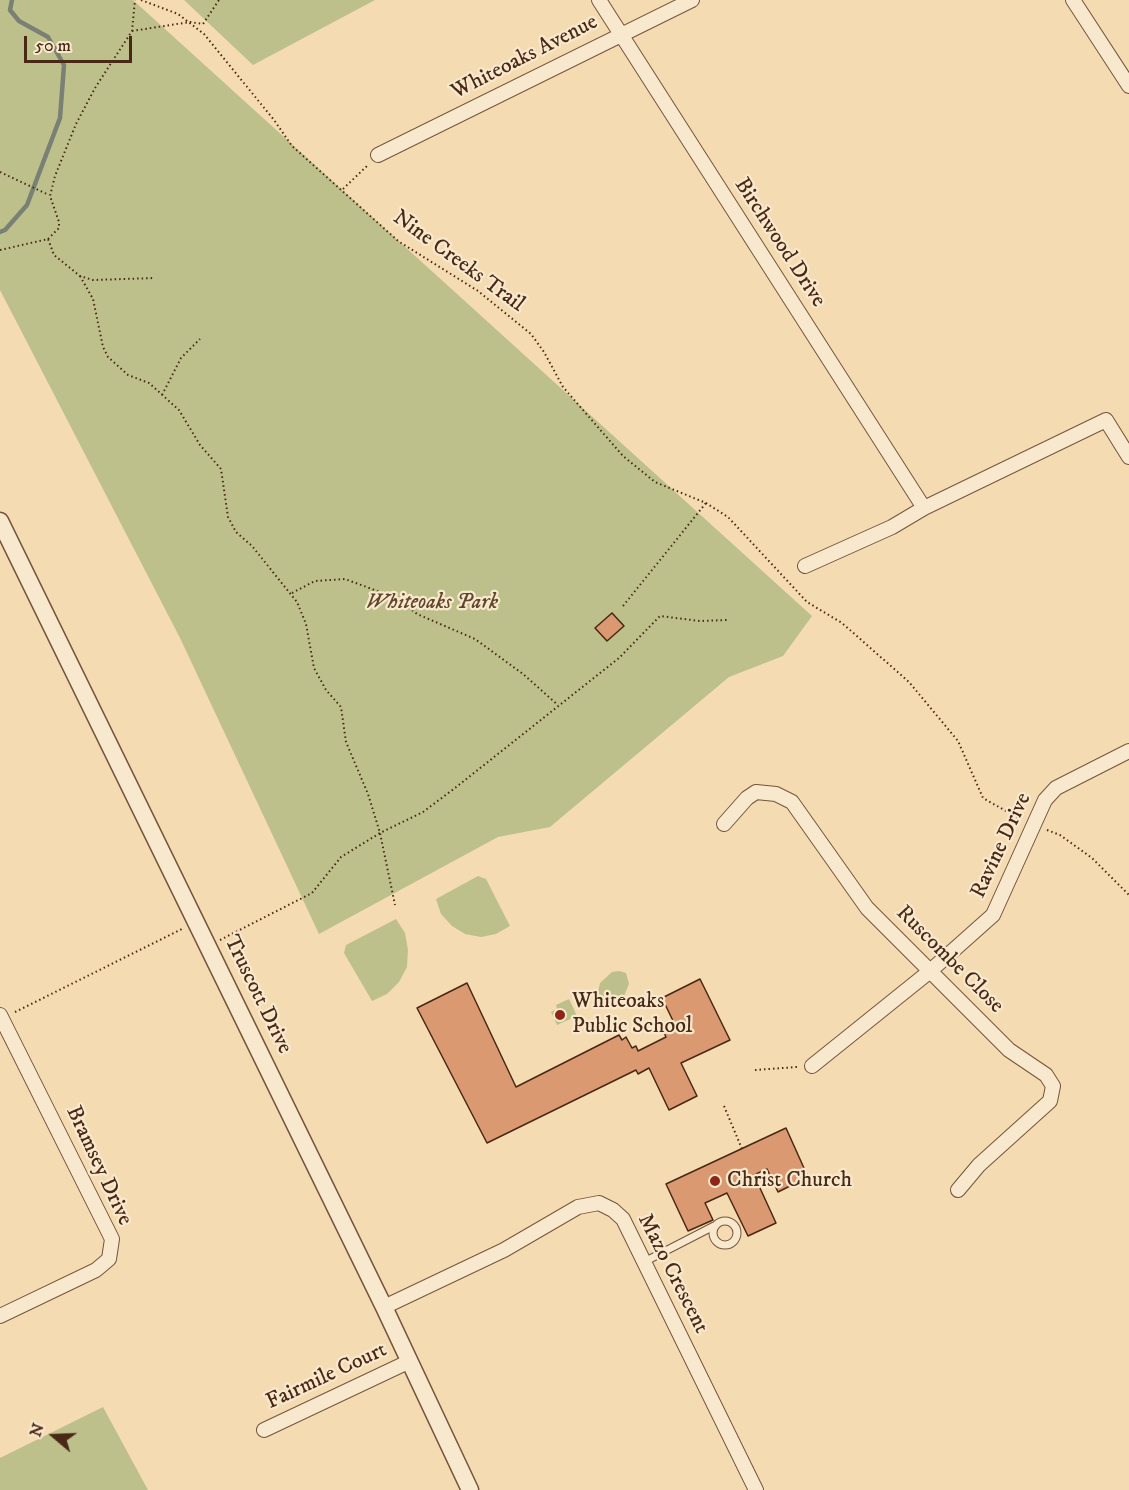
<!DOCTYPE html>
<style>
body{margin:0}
#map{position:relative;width:1129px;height:1490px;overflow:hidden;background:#f5dbb2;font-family:"IM FELL DW Pica",serif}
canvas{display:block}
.north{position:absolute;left:24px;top:1406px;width:60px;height:60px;-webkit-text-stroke:4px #f8e8cd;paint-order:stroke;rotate:289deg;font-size:16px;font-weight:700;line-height:24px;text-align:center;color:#492815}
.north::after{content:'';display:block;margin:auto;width:21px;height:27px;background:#492815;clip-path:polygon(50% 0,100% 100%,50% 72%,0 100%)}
.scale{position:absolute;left:24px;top:36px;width:108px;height:27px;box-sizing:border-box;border:3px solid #492815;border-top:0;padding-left:8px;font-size:18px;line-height:21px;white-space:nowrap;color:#492815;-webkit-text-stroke:4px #f8e8cd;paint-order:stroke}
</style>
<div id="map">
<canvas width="1129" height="1490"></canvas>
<div class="north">N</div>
<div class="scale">50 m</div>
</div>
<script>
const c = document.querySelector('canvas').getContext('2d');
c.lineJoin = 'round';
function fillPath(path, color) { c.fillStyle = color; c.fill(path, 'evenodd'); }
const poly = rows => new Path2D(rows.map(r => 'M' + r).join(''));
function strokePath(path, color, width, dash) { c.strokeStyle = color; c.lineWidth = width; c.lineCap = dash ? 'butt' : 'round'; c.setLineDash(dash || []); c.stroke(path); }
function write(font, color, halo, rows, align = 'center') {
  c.font = font + ' "IM FELL DW Pica",serif'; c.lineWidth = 4.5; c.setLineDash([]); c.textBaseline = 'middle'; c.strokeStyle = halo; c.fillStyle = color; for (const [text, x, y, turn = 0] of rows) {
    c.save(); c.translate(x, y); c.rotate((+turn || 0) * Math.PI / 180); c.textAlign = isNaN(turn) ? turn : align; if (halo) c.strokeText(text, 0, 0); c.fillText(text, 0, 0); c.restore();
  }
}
const green = poly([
 [0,0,133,0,812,616,783,656,729,677,550,827,498,837,319,934,180,638,0,290],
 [184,0,375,0,253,65],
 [478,876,486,879,510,926,496,934,481,937,465,934,452,926,441,914,436,899],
 [396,919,405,933,408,950,407,967,399,982,387,994,372,1001,344,953,346,945],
 [619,971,626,973,629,984,624,996,609,1000,601,997,598,992,600,983,612,972],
 [569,999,577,1016,557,1025,551,1012,557,1009,556,1005],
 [103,1407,148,1490,0,1490,0,1458]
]);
const stream = poly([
 [0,232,5,230,27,205,60,118,64,65,48,37,19,21,10,10,12,0]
]);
const building = poly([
 [612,613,624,626,607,641,595,628,612,613],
 [700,979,730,1040,681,1063,697,1096,669,1110,649,1068,638,1074,636,1070,487,1143,417,1008,467,983,516,1087,619,1035,622,1040,626,1037,632,1048,636,1046,638,1051,666,1037,664,1033,676,1027,662,998,700,979],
 [786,1128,808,1177,778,1192,767,1169,754,1175,776,1223,748,1236,727,1193,705,1203,713,1220,688,1231,666,1184,786,1128]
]);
const path = poly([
 [141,0,178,14,204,34,274,120,292,146,398,241,478,291,531,334,544,352,563,387,623,456,655,482,706,503,728,517,807,602,842,623,909,682,958,741,983,798,1020,819],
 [132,31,190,22,203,24,219,0],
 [0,172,49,195],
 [343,189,369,164],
 [48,239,59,228,59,222,50,196,55,176,76,124,95,88,132,31,135,0],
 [0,250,48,239,54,255,80,276,93,280,155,278],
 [80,276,93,299,103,347,108,357,128,375,149,383,179,410,200,445,221,469,228,517,236,532,252,546,297,602,306,624,314,668,326,690,341,707,346,742,368,794,380,833,395,905],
 [162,395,181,358,200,339],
 [292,593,315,581,345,579,396,598,417,614,475,639,523,674,558,705],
 [623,606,706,503],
 [1047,830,1060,835,1092,858,1129,895],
 [220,940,312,893,341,857,380,833,423,812,455,788,619,658,660,616,700,621,727,620],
 [15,1012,182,929],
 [755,1070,797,1067],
 [724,1106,742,1149]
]);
const service = poly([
 '713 1233a12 12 0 1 1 24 0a12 12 0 1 1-24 0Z',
 [644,1262,714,1226]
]);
const minor = poly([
 [599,0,924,508],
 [1073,0,1129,86],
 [378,155,692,0],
 [805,566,892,527,924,508,1106,420,1129,457],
 [724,824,747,798,756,792,776,794,792,802,867,908,1009,1050,1046,1075,1053,1086,1050,1101,979,1165,958,1190],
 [0,1015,112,1239,109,1259,96,1270,0,1316],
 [812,1066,929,972,993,915,1045,800,1056,788,1129,751],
 [384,1307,504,1250,578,1207,599,1203,613,1210,623,1219,756,1490],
 [264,1430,408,1362]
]);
const tertiary = poly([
 [0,521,384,1307,470,1490]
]);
const markers = [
 [560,1015,6,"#8f2418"],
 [715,1181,6,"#8f2418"]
];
const streetNames = [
 ["Whiteoaks Avenue",525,58,-27],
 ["Birchwood Drive",779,243,57],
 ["Nine Creeks Trail",458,262,36],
 ["Ravine Drive",1002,846,-65],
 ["Ruscombe Close",949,960,45],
 ["Truscott Drive",257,995,64],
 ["Bramsey Drive",98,1166,65],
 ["Mazo Crescent",672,1274,63],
 ["Fairmile Court",327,1377,-25]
];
const parkNames = [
 ["Whiteoaks Park",432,603]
];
const poiNames = [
 ["Whiteoaks",572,1002],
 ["Public School",572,1027],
 ["Christ Church",727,1181]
];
fillPath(green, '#bdc08b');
strokePath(stream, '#7b8074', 4.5);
fillPath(building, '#da9971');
strokePath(building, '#492815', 1.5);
strokePath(service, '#74553c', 9);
strokePath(minor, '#74553c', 16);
strokePath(tertiary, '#74553c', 19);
strokePath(path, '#492815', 2, [1.5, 3]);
strokePath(service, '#f8e8cd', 7);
strokePath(minor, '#f8e8cd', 14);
strokePath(tertiary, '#f8e8cd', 16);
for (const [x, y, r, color] of markers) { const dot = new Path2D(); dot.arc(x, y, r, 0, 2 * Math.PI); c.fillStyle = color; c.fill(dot); strokePath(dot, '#f8e8cd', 2); }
write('22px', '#492815', '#f8e8cd', streetNames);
write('italic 22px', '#60462d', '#f8e8cd', parkNames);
write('22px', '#492815', '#f8e8cd', poiNames, 'left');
</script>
